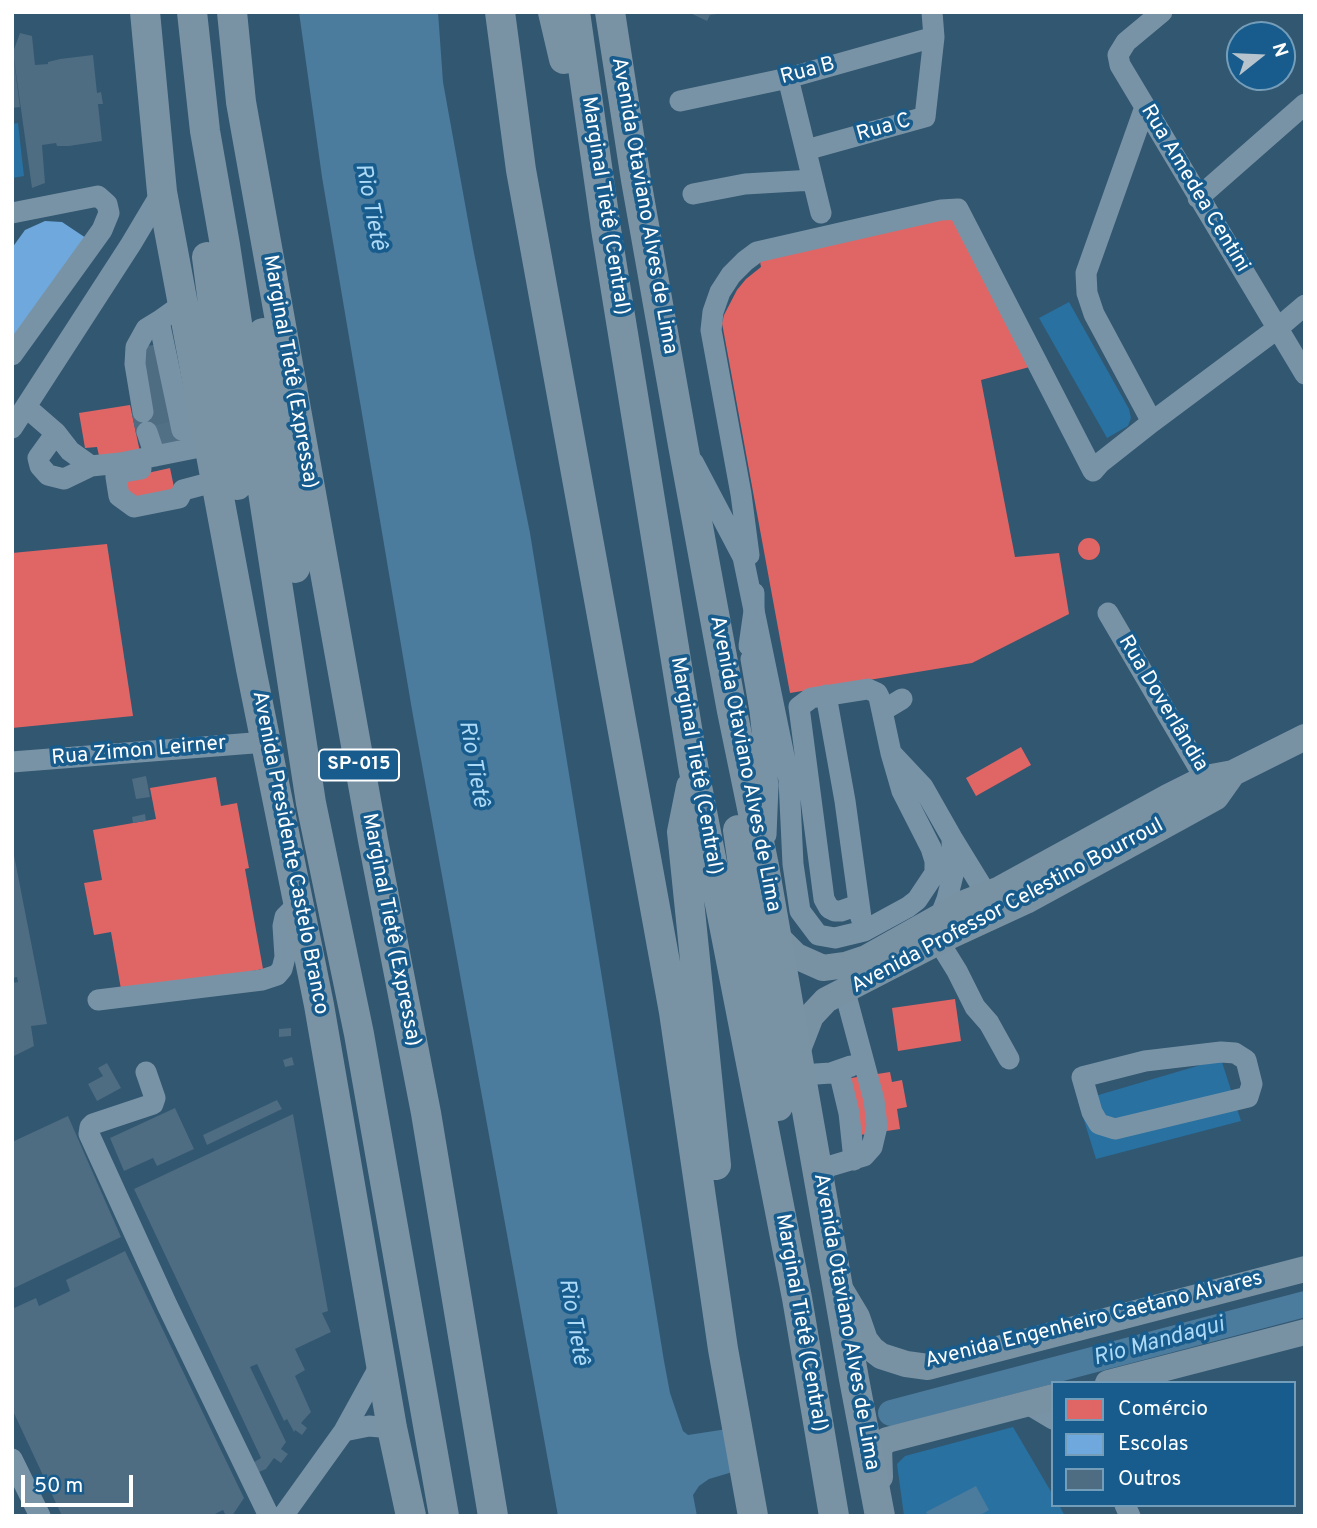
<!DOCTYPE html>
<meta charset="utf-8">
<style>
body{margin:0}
#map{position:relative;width:1317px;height:1528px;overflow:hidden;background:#325771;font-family:Overpass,sans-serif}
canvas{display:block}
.frame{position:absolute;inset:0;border:14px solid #fff;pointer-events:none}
.legend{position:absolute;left:1051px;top:1381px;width:245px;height:126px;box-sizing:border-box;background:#175c8c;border:2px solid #749dba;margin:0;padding:9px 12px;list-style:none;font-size:21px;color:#fff}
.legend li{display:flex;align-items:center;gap:14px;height:35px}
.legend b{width:35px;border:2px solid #749dba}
.north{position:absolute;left:1226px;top:21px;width:70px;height:70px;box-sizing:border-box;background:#175c8c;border:2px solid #749dba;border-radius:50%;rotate:72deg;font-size:19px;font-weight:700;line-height:28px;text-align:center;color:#fff}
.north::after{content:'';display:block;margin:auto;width:24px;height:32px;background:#b7c4cd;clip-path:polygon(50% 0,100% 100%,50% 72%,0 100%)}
.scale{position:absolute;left:21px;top:1475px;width:112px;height:32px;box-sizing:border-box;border:4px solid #fff;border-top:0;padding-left:9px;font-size:21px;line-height:24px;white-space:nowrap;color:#fff;-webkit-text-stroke:5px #175c8c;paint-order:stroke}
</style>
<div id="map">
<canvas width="1317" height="1528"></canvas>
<div class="frame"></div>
<ul class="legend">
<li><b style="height:19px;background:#e06666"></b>Comércio</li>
<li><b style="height:19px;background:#6fa8dc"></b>Escolas</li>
<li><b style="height:19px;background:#4e6c82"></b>Outros</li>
</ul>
<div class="north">N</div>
<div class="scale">50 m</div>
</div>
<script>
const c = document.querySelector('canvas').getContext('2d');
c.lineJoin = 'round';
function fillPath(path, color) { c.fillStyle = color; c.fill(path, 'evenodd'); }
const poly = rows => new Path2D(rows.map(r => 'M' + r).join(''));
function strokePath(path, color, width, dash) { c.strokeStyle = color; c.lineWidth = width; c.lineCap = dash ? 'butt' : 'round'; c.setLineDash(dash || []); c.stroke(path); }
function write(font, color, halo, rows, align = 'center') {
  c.font = font + ' Overpass,sans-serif'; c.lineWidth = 7; c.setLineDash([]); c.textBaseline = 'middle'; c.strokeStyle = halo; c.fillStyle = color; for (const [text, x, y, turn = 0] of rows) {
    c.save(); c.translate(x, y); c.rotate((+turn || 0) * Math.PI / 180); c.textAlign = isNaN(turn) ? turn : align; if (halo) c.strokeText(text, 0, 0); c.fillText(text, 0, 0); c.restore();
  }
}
const green = poly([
 [18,123,24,176,12,178,12,124],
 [1069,302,1129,409,1131,418,1128,426,1107,438,1039,318],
 [1221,1059,1241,1121,1096,1159,1078,1101],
 [1013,1427,1053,1495,1053,1505,1059,1505,1065,1516,904,1516,897,1464,905,1456]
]);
const water = poly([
 [299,12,438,12,443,82,473,248,530,533,664,1361,670,1393,683,1431,688,1435,727,1429,736,1471,709,1479,699,1486,693,1495,697,1516,558,1516,412,710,322,177],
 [976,1486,989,1510,979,1516,928,1516,926,1512]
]);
const shops = poly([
 [953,216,1037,365,981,380,1015,557,1059,553,1069,614,972,663,790,693,722,323,724,315,737,290,746,279,761,267,759,256],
 [130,405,140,452,100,460,97,447,85,448,79,413],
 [170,468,175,492,130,502,125,478],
 '1078 549a11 11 0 1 1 22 0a11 11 0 1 1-22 0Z',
 [107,544,133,716,12,728,12,553],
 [1021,747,1031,765,976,796,966,778],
 [216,777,221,806,237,803,249,868,245,869,263,969,122,995,111,932,94,935,84,883,102,880,93,830,156,819,150,788],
 [955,999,961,1041,898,1051,892,1008],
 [890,1072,892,1082,902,1080,907,1107,897,1109,900,1129,860,1135,851,1078]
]);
const schools = poly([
 [45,221,62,222,86,238,12,341,12,248,25,230]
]);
const river = poly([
 [891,1413,1305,1304]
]);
const building = poly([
 [688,12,717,12,717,14,710,15,707,21],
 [20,33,32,36,35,65,48,64,48,62,60,59,93,55,97,93,101,92,103,104,98,104,102,141,69,146,57,146,56,143,42,145,45,183,32,188,13,52],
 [12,61,14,61,20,107,12,108],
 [160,344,178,442,158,446,155,431,136,434,132,414,151,410,140,347],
 [146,776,150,797,136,799,132,779],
 [145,814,146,821,133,823,132,817],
 [12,845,47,1024,31,1026,34,1046,12,1057,12,983,18,982,17,977,12,978],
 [291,1028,291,1036,279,1037,279,1029],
 [292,1057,294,1065,285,1067,283,1060],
 [107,1063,121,1088,97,1101,88,1084,103,1076,98,1068],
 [277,1100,282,1109,207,1145,203,1135],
 [175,1108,194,1149,157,1166,153,1158,124,1171,110,1138],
 [293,1114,328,1311,322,1313,331,1332,295,1349,305,1370,295,1376,311,1412,301,1423,307,1428,302,1435,295,1430,294,1432,287,1419,284,1421,257,1364,250,1367,286,1442,281,1449,288,1454,281,1463,274,1458,266,1469,259,1472,254,1462,261,1458,134,1189],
 [68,1116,121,1237,12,1289,12,1142],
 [125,1251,244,1498,232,1516,226,1516,223,1510,211,1516,62,1516,12,1409,12,1309,36,1298,39,1306,70,1291,66,1280]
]);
const minorTunnel = poly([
 [156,436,176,431]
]);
const minor = poly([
 [1162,12,1126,42,1118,55,1120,65,1305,374],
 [788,78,821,213],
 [680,101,788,78,934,37],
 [1145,107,1086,273,1087,293,1094,314,1152,422],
 [806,150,925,117,934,37,932,12],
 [693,194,745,184,813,180],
 [1198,198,1305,104],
 [12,213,98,196,107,204,109,213,102,230,12,355],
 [183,304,159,321,182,430,206,426],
 [26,407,56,433,70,451,91,466],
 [143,412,135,364,136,347,146,329,159,321],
 [12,428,131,244,162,192],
 [147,432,155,456],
 [56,433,38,458,40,466,48,475,64,479,91,466,120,463,210,445],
 [693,462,743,557,789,780,793,864,800,911,818,935,835,938,864,931,908,907,917,900,935,873,935,861,931,848,902,791,891,753,879,697,877,693,868,689,811,698,799,707,824,899,829,908,835,911,841,911,858,905],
 [141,469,124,472,116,477,119,496,134,507,179,498,183,490,217,481],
 [749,555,741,494,711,330,713,312,720,292,731,275,745,261,757,252,941,210,958,209,1093,471,1100,463,1152,422,1278,328,1305,305],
 [1108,613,1213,792],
 [751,659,760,711,768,786,766,835],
 [826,695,845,801,861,918],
 [882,711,902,699],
 [892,754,923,787,952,838,987,895],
 [12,762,266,742],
 [940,917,947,899,953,875,952,840],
 [939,942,957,971,975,1007,989,1023,1009,1059],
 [98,1000,262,980,277,975,282,969,285,957,283,926,285,917,299,903],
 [1221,1052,1235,1053,1246,1060,1252,1084,1248,1097,1115,1129,1099,1124,1092,1112,1082,1077,1145,1061,1221,1052],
 [839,1071,849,1113,854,1160],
 [146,1072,155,1098,153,1104,93,1124,90,1127,89,1134,167,1305,269,1516],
 [801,1075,831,1073,851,1066],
 [817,1170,864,1156,872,1147,877,1126,874,1100,845,992],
 [1028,1404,1053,1419],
 [344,1431,369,1426,392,1428],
 [12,1459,40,1516],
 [1125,1505,1130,1516],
 [283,1516,344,1431,382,1362]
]);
const major = poly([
 [778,938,796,956,823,968,845,965,866,958,964,903,1000,889,1168,797,1206,778,1233,773,1305,737],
 [797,1052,811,1016,826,1000,948,937,1026,901,1178,818,1216,797,1233,773],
 [842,1292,857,1317,865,1340,872,1349,881,1356,906,1364,928,1367,1305,1269],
 [1108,1383,1305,1332],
 [880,1477,879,1447,887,1440,1053,1397]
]);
const highway = poly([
 [145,12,162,192,251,669,319,1005,392,1428,411,1516],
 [192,12,205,131,225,245,311,803,359,1034,444,1516],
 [232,12,241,102,373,840,426,1113,493,1516],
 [500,12,521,170,674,1012,723,1349,753,1516],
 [553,12,564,59],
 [575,12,606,229,694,771,797,1298,834,1516],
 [610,12,636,180,683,445,732,711,764,866,854,1379,880,1516],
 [207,257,237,485],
 [263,333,295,568],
 [691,787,682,832,716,1165],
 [738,830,778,1106]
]);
const minorBridge = poly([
 [749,646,754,611,754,593]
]);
const shields = [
 [359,765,80]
];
const shieldNames = [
 ["SP-015",359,765]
];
const streetNames = [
 ["Rua B",808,72,-15],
 ["Rua C",884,129,-16],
 ["Rua Amedea Centini",1194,189,59],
 ["Marginal Tietê (Central)",604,206,81],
 ["Avenida Otaviano Alves de Lima",643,206,80],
 ["Marginal Tietê (Expressa)",289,372,80],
 ["Rua Doverlândia",1162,704,59],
 ["Rua Zimon Leirner",139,752,-5],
 ["Avenida Otaviano Alves de Lima",744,764,79],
 ["Marginal Tietê (Central)",695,766,80],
 ["Avenida Presidente Castelo Branco",289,853,79],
 ["Avenida Professor Celestino Bourroul",1008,907,-28],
 ["Marginal Tietê (Expressa)",390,930,79],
 ["Avenida Engenheiro Caetano Alvares",1094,1321,-14],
 ["Avenida Otaviano Alves de Lima",845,1322,80],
 ["Marginal Tietê (Central)",800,1323,80]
];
const waterNames = [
 ["Rio Tietê",369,207,79],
 ["Rio Tietê",472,764,80],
 ["Rio Tietê",572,1322,80],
 ["Rio Mandaqui",1159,1343,-15]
];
fillPath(green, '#2871a1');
fillPath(water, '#4b7b9d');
fillPath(shops, '#e06666');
fillPath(schools, '#6fa8dc');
strokePath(river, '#4b7b9d', 26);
fillPath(building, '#4e6c82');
strokePath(minorTunnel, '#517086', 21, [21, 10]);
strokePath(minor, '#7993a6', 21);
strokePath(major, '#7892a3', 26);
strokePath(highway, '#7a93a4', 30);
strokePath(minorBridge, '#7993a6', 21);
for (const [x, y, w] of shields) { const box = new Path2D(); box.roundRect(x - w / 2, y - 15.5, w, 31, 5); c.fillStyle = '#175c8c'; c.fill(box); strokePath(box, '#fff', 2); }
write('bold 19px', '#fff', null, shieldNames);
write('21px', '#fff', '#175c8c', streetNames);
write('italic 23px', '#acd9f6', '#175c8c', waterNames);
</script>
